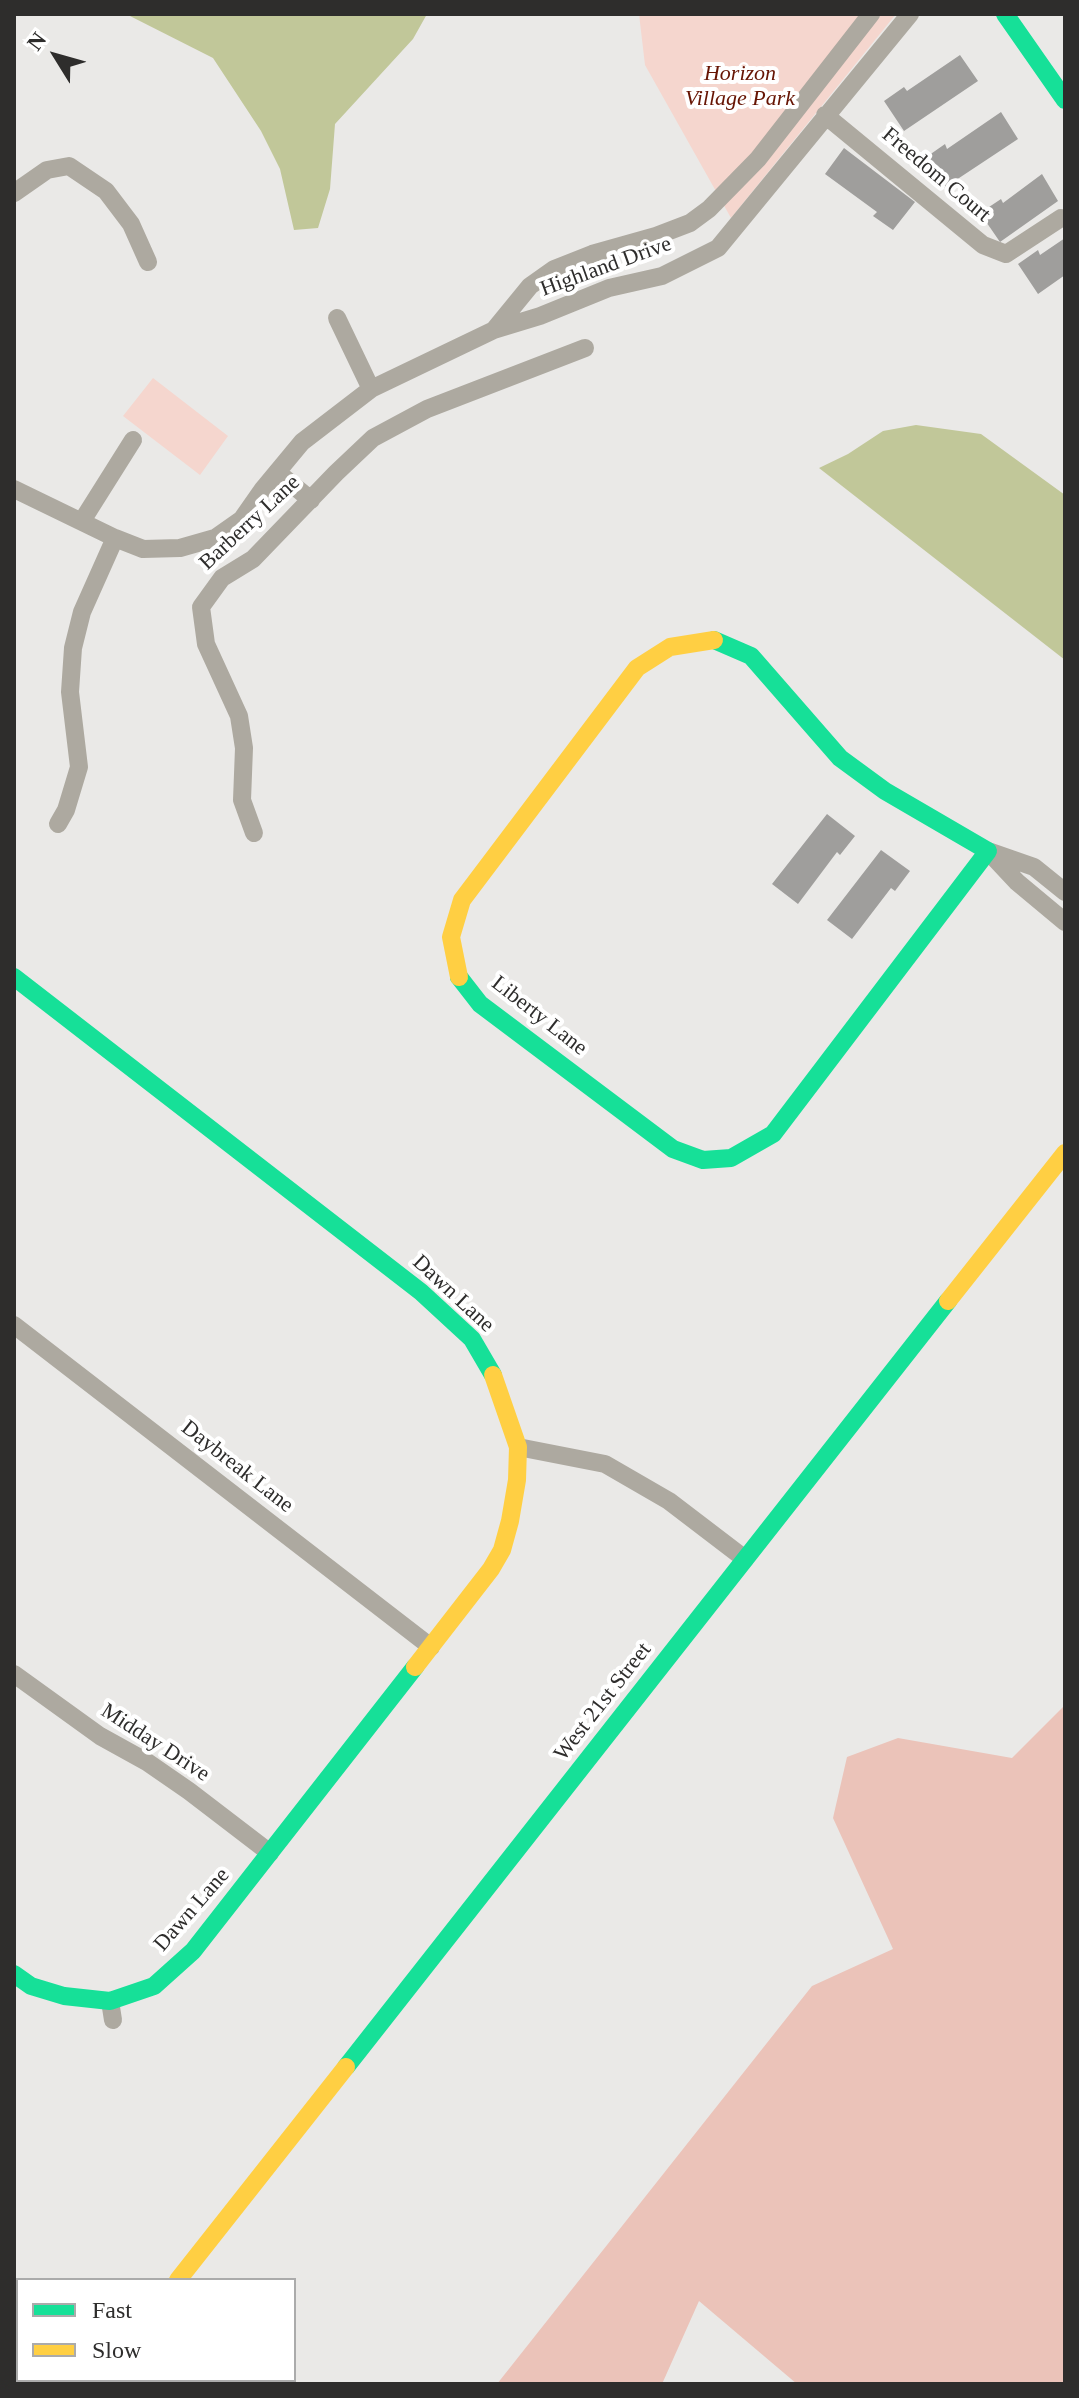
<!DOCTYPE html>
<style>
body{margin:0}
#map{position:relative;width:1079px;height:2398px;overflow:hidden;background:#eae9e7;font-family:"Times New Roman",serif}
canvas{display:block}
.frame{position:absolute;inset:0;border:16px solid #2e2d2c;pointer-events:none}
.legend{position:absolute;left:16px;top:2278px;width:280px;height:104px;box-sizing:border-box;background:#fff;border:2px solid #ababab;margin:0;padding:10px 14px;list-style:none;font-size:24px;color:#2e2d2c}
.legend li{display:flex;align-items:center;gap:16px;height:40px}
.legend b{width:40px;border:2px solid #ababab}
.north{position:absolute;left:16px;top:16px;width:80px;height:80px;-webkit-text-stroke:6px #fff;paint-order:stroke;rotate:307deg;font-size:22px;font-weight:700;line-height:32px;text-align:center;color:#2e2d2c}
.north::after{content:'';display:block;margin:auto;width:28px;height:36px;background:#2e2d2c;clip-path:polygon(50% 0,100% 100%,50% 72%,0 100%)}
</style>
<div id="map">
<canvas width="1079" height="2398"></canvas>
<div class="frame"></div>
<ul class="legend">
<li><b style="height:10px;background:#16e098"></b>Fast</li>
<li><b style="height:10px;background:#ffcf43"></b>Slow</li>
</ul>
<div class="north">N</div>
</div>
<script>
const c = document.querySelector('canvas').getContext('2d');
c.lineJoin = 'round';
function fillPath(path, color) { c.fillStyle = color; c.fill(path, 'evenodd'); }
const poly = rows => new Path2D(rows.map(r => 'M' + r).join(''));
function strokePath(path, color, width, dash) { c.strokeStyle = color; c.lineWidth = width; c.lineCap = dash ? 'butt' : 'round'; c.setLineDash(dash || []); c.stroke(path); }
function write(font, color, halo, rows, align = 'center') {
  c.font = font + ' "Times New Roman",serif'; c.lineWidth = 8; c.setLineDash([]); c.textBaseline = 'middle'; c.strokeStyle = halo; c.fillStyle = color; for (const [text, x, y, turn = 0] of rows) {
    c.save(); c.translate(x, y); c.rotate((+turn || 0) * Math.PI / 180); c.textAlign = isNaN(turn) ? turn : align; if (halo) c.strokeText(text, 0, 0); c.fillText(text, 0, 0); c.restore();
  }
}
const green = poly([
 [639,14,896,14,731,218,645,65],
 [153,378,228,436,200,475,123,416]
]);
const forest = poly([
 [1065,1705,1065,2384,797,2384,699,2301,662,2384,497,2384,812,1986,893,1949,833,1818,847,1757,898,1738,1012,1758]
]);
const water = poly([
 [126,14,427,14,413,39,335,124,330,189,318,228,294,230,280,169,261,131,213,58],
 [916,425,981,434,1065,495,1065,660,819,468,848,454,883,431]
]);
const building = poly([
 [960,55,978,81,904,131,884,101,904,87,907,91],
 [1001,112,1018,139,944,188,925,158,945,144,947,149],
 [844,148,915,202,893,230,873,216,877,212,825,174],
 [1042,174,1058,201,1000,242,980,213,1001,199,1003,203],
 [1065,238,1065,275,1038,294,1018,264,1038,250,1040,255],
 [827,814,855,836,840,855,837,852,798,904,772,884],
 [881,850,910,871,895,891,891,888,852,939,827,920]
]);
const street = poly([
 [825,115,983,245,1006,254,1061,218],
 [14,193,47,170,69,166,106,191,131,224,148,262],
 [337,318,371,389],
 [494,330,530,286,554,269,592,254,656,236,690,223,709,209,758,159,871,14],
 [277,472,311,500],
 [14,489,115,538,143,549,180,548,215,538,242,519,263,489,302,442,371,389,494,330,540,316,609,288,662,276,718,248,910,14],
 [82,521,133,440],
 [58,824,66,810,79,767,70,692,73,648,82,612,115,538],
 [254,833,242,800,244,748,239,716,206,644,201,607,222,578,253,559,336,473,373,438,427,409,585,348],
 [988,851,1017,882,1065,922],
 [991,852,1034,867,1065,892],
 [14,1325,431,1647],
 [518,1447,605,1464,669,1501,745,1559],
 [14,1674,100,1736,147,1762,189,1791,270,1853],
 [110,2001,113,2020]
]);
const fast = poly([
 [1005,14,1065,100],
 [14,977,421,1292,472,1339,493,1375],
 [459,977,480,1004,673,1149,703,1160,731,1158,773,1134,988,851,885,791,840,758,751,656,714,640],
 [14,1974,31,1986,64,1996,110,2001,154,1986,193,1951,415,1667],
 [346,2067,948,1301],
 [97,2384,100,2380]
]);
const slow = poly([
 [459,977,451,937,462,900,637,668,670,647,714,640],
 [948,1301,1065,1153],
 [415,1667,491,1569,502,1550,510,1521,517,1480,518,1447,493,1375],
 [178,2280,346,2067]
]);
const parkNames = [
 ["Horizon",740,74],
 ["Village Park",740,99]
];
const streetNames = [
 ["Freedom Court",936,175,40],
 ["Highland Drive",606,267,-20],
 ["Barberry Lane",250,523,-43],
 ["Liberty Lane",539,1016,38],
 ["Dawn Lane",453,1294,43],
 ["Daybreak Lane",237,1467,38],
 ["West 21st Street",603,1702,-52],
 ["Midday Drive",155,1743,33],
 ["Dawn Lane",192,1910,-49]
];
fillPath(green, '#f5d6ce');
fillPath(forest, '#ebc3b9');
fillPath(water, '#c1c799');
fillPath(building, '#9f9e9c');
strokePath(street, '#ada9a0', 18);
strokePath(fast, '#16e098', 18);
strokePath(slow, '#ffcf43', 18);
write('italic 22px', '#661403', '#fff', parkNames);
write('22px', '#2e2d2c', '#fff', streetNames);
</script>
